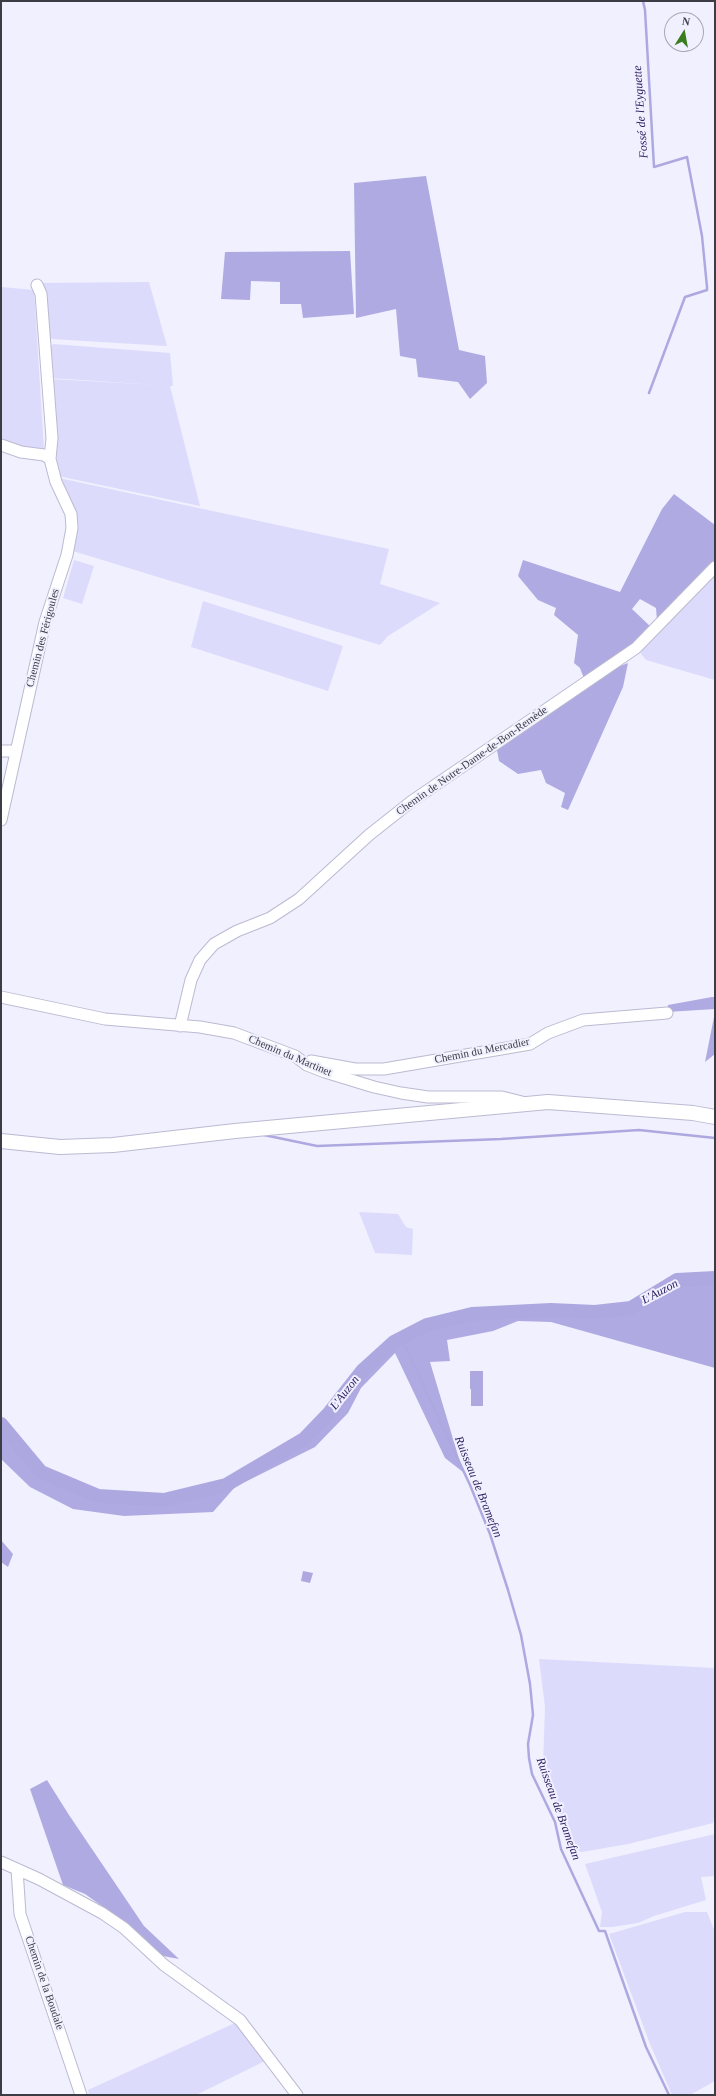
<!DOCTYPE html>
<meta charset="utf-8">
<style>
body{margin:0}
#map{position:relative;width:716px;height:2096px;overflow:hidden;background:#f0f0ff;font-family:Georgia,serif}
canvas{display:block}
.frame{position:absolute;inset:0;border:2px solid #3c3c45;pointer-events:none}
.north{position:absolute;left:664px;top:12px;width:40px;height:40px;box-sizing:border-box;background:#f0f0ff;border:1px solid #a8a8b5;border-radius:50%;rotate:11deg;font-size:11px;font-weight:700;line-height:16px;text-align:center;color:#3c3c45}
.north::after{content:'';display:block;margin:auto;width:14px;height:18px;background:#3a7d1e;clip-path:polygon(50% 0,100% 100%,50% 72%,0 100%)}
</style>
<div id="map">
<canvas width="716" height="2096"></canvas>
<div class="frame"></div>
<div class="north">N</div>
</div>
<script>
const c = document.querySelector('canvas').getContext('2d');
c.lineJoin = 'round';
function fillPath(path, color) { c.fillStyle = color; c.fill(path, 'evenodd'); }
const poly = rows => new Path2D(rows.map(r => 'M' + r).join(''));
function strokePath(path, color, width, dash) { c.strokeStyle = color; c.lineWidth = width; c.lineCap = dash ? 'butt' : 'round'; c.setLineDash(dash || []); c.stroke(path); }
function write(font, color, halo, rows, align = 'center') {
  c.font = font + ' Georgia,serif'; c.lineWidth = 4; c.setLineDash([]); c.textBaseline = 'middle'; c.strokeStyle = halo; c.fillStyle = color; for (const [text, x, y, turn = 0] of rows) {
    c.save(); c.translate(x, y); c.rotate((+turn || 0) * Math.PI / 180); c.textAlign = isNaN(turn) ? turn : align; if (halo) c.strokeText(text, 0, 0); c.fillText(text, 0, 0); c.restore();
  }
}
const green = poly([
 [149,282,167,346,52,339,48,337,41,283],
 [1,287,34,290,44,449,37,451,1,442],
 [53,344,170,353,173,386,170,386,200,506,58,476,51,379,158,385,50,378,49,348],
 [59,478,389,549,380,584,440,603,388,636,380,645,73,551],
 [74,560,94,566,82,604,63,598],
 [715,576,715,680,646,660,641,654,643,647,677,611],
 [203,601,343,646,328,691,191,647],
 [359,1212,398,1214,406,1227,413,1229,412,1255,375,1253],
 [539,1659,715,1668,715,1815,713,1823,628,1844,582,1852,572,1849,543,1765,545,1707],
 [715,1834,715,1876,701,1877,706,1900,654,1916,638,1923,612,1927,600,1927,602,1912,585,1864],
 [685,1912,707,1912,715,1932,715,2081,690,2095,672,2095,650,2044,609,1934],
 [235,2023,265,2061,196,2095,89,2095,88,2090]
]);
const forest = poly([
 [426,176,459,350,485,356,487,383,470,399,458,382,418,377,416,359,400,356,396,309,356,318,354,183],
 [350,251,354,314,303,318,301,304,280,304,280,282,251,281,250,300,221,299,225,252],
 [674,494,715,525,715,562,657,621,656,608,640,599,632,609,652,628,585,681,580,668,574,663,578,635,554,615,556,608,538,600,518,576,523,560,620,592,662,509],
 [628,663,623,687,568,810,561,807,565,793,546,783,541,770,518,774,499,761,497,750,610,670],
 [712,997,715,997,715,1009,667,1012,668,1005],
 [714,1017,715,1054,705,1062],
 [715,1282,715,1368,551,1322,518,1321,493,1331,447,1340,450,1361,430,1362,463,1472,445,1458,395,1353,361,1388,348,1413,315,1447,235,1487,213,1512,124,1516,73,1509,30,1487,1,1459,1,1428,40,1475,97,1499,165,1503,228,1487,306,1441,330,1416,364,1373,396,1343,430,1328,473,1316,552,1313,595,1316,630,1311,677,1284],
 [1,1540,13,1554,8,1567,1,1562],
 [47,1780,69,1815,144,1926,179,1959,163,1956,126,1923,85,1894,63,1885,30,1789]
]);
const water = poly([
 [470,1371,483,1371,483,1406,471,1406,471,1389,472,1389,470,1389],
 [303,1571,313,1573,310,1583,301,1581]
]);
const stream = poly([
 [643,1,645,10,654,167,687,157,702,236,707,287,707,290,685,297,649,393],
 [264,1135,317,1146,501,1139,639,1130,715,1138],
 [400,1339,407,1350,470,1485,490,1534,508,1590,521,1635,530,1684,533,1715,528,1744,529,1758,532,1774,555,1822,561,1849,599,1931,605,1931,646,2047,669,2095]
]);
const river = poly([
 [1,1424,41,1472,98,1496,164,1500,226,1485,304,1439,329,1413,362,1371,394,1342,427,1325,472,1314,551,1310,595,1312,631,1308,677,1280,715,1278]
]);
const minor = poly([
 [37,285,41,294,52,438,50,459],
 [1,445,21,452,44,455,50,459,56,482,71,514,72,528,67,555,45,622,1,820],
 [1,751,16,751],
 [1,997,105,1019,200,1027,234,1033,295,1056,307,1065,325,1072,374,1087,401,1093,428,1097,502,1097,522,1102],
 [180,1026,191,980,200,960,214,944,237,931,270,918,299,899,369,835,412,801,636,648,715,567],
 [311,1061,355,1069,384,1069,530,1044,548,1033,583,1020,667,1013],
 [1,1862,39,1879,102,1913,124,1928,164,1965,240,2020,297,2095],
 [17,1869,20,1914,81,2095]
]);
const major = poly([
 [1,1141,60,1147,113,1145,235,1131,548,1102,693,1113,715,1117]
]);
const streetNames = [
 ["Chemin des Férigoules",43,638,-75],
 ["Chemin de Notre-Dame-de-Bon-Remède",472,761,-35],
 ["Chemin du Mercadier",482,1051,-11],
 ["Chemin du Martinet",290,1056,23],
 ["Chemin de la Boudale",44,1983,71]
];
const waterNames = [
 ["Fossé de l'Eyguette",641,112,-94],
 ["L'Auzon",660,1292,-28],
 ["L'Auzon",345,1393,-52],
 ["Ruisseau de Bramefan",478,1487,68],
 ["Ruisseau de Bramefan",558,1809,70]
];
fillPath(green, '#dddbfc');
fillPath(forest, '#afabe2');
fillPath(water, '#ada9e0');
strokePath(stream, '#ada9e0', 2.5);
strokePath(river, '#ada9e0', 14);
strokePath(minor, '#bbbad1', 13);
strokePath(major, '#bbbad1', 16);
strokePath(minor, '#fff', 11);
strokePath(major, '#fff', 14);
write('11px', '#3c3c45', '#f0f0ff', streetNames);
write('italic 12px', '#2f2061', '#f0f0ff', waterNames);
</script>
